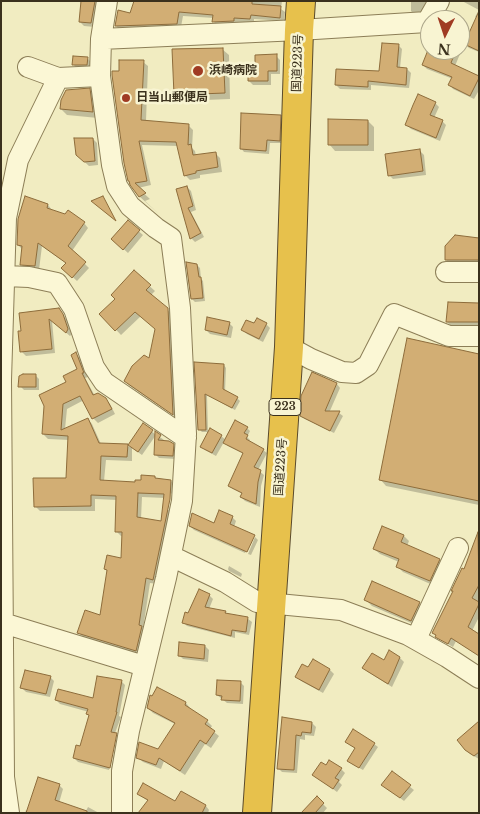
<!DOCTYPE html>
<meta charset="utf-8">
<style>
body{margin:0}
#map{position:relative;width:480px;height:814px;overflow:hidden;background:#f1ecc1;font-family:"Libre Baskerville",serif}
canvas{display:block}
.frame{position:absolute;inset:0;border:2px solid #3b311d;pointer-events:none}
.north{position:absolute;left:420px;top:10px;width:50px;height:50px;box-sizing:border-box;background:#f8f4d2;border:1px solid #aca68a;border-radius:50%;rotate:184deg;font-size:14px;font-weight:700;line-height:20px;text-align:center;color:#3b311d}
.north::after{content:'';display:block;margin:auto;width:18px;height:22px;background:#a03b23;clip-path:polygon(50% 0,100% 100%,50% 72%,0 100%)}
</style>
<div id="map">
<canvas width="480" height="814"></canvas>
<div class="frame"></div>
<div class="north">N</div>
</div>
<script>
const c = document.querySelector('canvas').getContext('2d');
c.lineJoin = 'round';
function fillPath(path, color) { c.fillStyle = color; c.fill(path, 'evenodd'); }
const poly = rows => new Path2D(rows.map(r => 'M' + r).join(''));
function strokePath(path, color, width, dash) { c.strokeStyle = color; c.lineWidth = width; c.lineCap = dash ? 'butt' : 'round'; c.setLineDash(dash || []); c.stroke(path); }
function write(font, color, halo, rows, align = 'center') {
  c.font = font + ' "Libre Baskerville","Noto Sans JP",serif'; c.lineWidth = 5; c.setLineDash([]); c.textBaseline = 'middle'; c.strokeStyle = halo; c.fillStyle = color; for (const [text, x, y, turn = 0] of rows) {
    c.save(); c.translate(x, y); c.rotate((+turn || 0) * Math.PI / 180); c.textAlign = isNaN(turn) ? turn : align; if (halo) c.strokeText(text, 0, 0); c.fillText(text, 0, 0); c.restore();
  }
}
const shadow = poly([
 [83,1,99,1,95,27,84,26,80,22],
 [135,1,282,1,281,9,285,12,284,21,254,19,254,23,238,22,238,25,218,26,214,22,214,18,183,16,181,27,120,30,116,26,119,11,131,15],
 [411,1,431,1,424,14,415,15,411,11],
 [462,1,479,1,479,52,469,48,465,44,477,18,475,17,479,10],
 [398,45,402,49,400,68,407,69,411,73,409,88,371,85,371,90,340,89,336,85,380,73],
 [430,48,430,50,456,50,460,54,455,66,479,76,479,92,478,92,474,99,453,89,450,85,453,79,427,69,423,65],
 [222,49,229,55,230,99,181,101,175,94],
 [276,56,280,60,280,74,271,74,271,85,253,85,249,81,256,66],
 [87,58,91,62,91,68,77,69,74,65],
 [143,62,148,66,146,121,188,125,193,130,192,148,195,151,196,156,215,153,220,158,222,172,200,175,200,178,190,180,185,175,178,146,142,145,151,185,138,188,150,199,145,201,160,215,140,197,131,184,120,73],
 [89,90,95,96,98,118,67,115,61,109],
 [435,103,439,107,434,118,442,121,446,125,440,141,411,129,407,125],
 [280,116,283,119,283,143,270,143,269,154,244,152,241,148],
 [368,121,374,127,374,151,335,151,329,144],
 [93,139,97,143,98,165,89,166,77,155],
 [420,151,424,155,426,175,393,179,389,175],
 [187,187,191,191,196,210,191,212,204,237,195,242,191,238,177,190],
 [48,205,52,210,52,211,84,223,88,228,72,251,89,268,77,281,63,268,67,264,42,246,39,270,26,269,21,264,23,250,18,245],
 [128,222,143,235,128,253,117,243],
 [479,239,479,267,453,267,446,260],
 [197,265,200,268,201,279,203,281,205,301,195,302,192,299],
 [134,272,155,291,151,295,172,314,177,418,130,386,125,381,149,360,157,329,141,316,121,335,101,314,117,299],
 [479,304,479,328,453,328,447,322],
 [59,309,67,320,72,334,70,336,52,321,55,353,26,356,22,352,20,333],
 [229,323,233,327,231,338,210,334,206,330],
 [266,324,270,328,263,342,247,334,243,330,255,325],
 [76,354,81,359,88,377,85,378,95,396,105,399,110,404,115,414,98,423,93,418,84,400,67,409,65,429,88,419,92,424,101,444,127,445,129,447,144,425,156,435,142,455,132,448,132,461,106,460,104,481,136,484,155,477,157,479,171,481,176,486,158,584,150,583,143,629,146,632,141,655,84,638,79,633,101,616,108,571,106,569,122,560,123,536,121,536,116,531,117,500,95,499,95,511,40,511,35,506,67,479,69,440,48,439,43,434,67,383,79,370],
 [170,493,173,494,169,510,168,510,168,504],
 [142,497,165,498,162,522,141,519],
 [479,355,479,505,386,486,380,479],
 [196,363,224,365,226,368,225,392,237,398,240,401,235,410,207,395,208,432,202,432,199,429],
 [35,375,39,379,39,390,24,390,20,386],
 [337,384,340,388,329,413,339,413,343,416,334,433,305,419,301,416],
 [247,428,250,431,247,437,250,440,249,442,263,450,267,453,258,470,264,475,261,486,260,507,245,501,241,497,243,494,233,489,229,486,244,454,228,446,224,442,216,456,205,450,201,446,221,436,226,440],
 [156,434,164,440,163,442,173,445,177,449,176,459,159,458,155,454],
 [232,517,236,521,234,527,253,536,245,553,194,530,190,526,214,524],
 [383,528,404,536,409,541,407,546,439,560,445,565,435,586,403,572,397,566,399,562,380,554,374,549],
 [255,537,258,540,251,555,248,554],
 [476,540,479,541,479,617,472,631,479,635,479,656,456,641,453,647,441,640,437,636],
 [229,566,241,573,242,574,241,577,229,571,228,569],
 [209,595,213,599,209,609,225,612,229,615,248,619,252,622,249,635,235,632,235,638,187,626,184,623,189,614],
 [366,600,419,603,425,609,418,626,372,606],
 [205,646,209,650,208,662,183,659,179,655],
 [390,652,400,658,404,662,392,687,368,672,364,668,384,662],
 [309,669,330,670,334,674,323,693,301,681,297,677],
 [50,677,54,681,50,697,26,692,22,688],
 [121,681,125,685,119,716,121,717,115,733,117,735,115,735,109,770,78,762,74,758,81,747,90,716,89,712,60,704,56,700,94,699],
 [240,682,244,686,243,704,227,703,217,695],
 [186,703,190,708,189,709,207,721,212,726,210,729,219,736,211,748,205,744,185,775,164,761,161,769,143,762,138,757,158,751,175,724,153,713,148,708],
 [283,718,312,723,316,727,314,736,305,735,305,740,300,739,297,773,282,772,278,768],
 [479,724,479,759,470,754,466,750],
 [117,735,120,738,114,771,111,771],
 [374,744,378,747,363,770,352,764,356,749,350,745],
 [326,767,341,769,345,773,339,782,342,785,337,792,314,775],
 [392,773,414,790,404,801,383,785],
 [59,785,63,789,59,803,86,811,88,807,99,813,25,813,26,810,28,811],
 [138,794,172,801,206,806,209,810,208,813,176,813,148,801],
 [317,798,327,808,323,813,303,813]
]);
const building = poly([
 [81,1,95,1,91,23,79,22,81,1],
 [134,1,252,1,252,4,281,6,280,18,251,15,250,19,234,18,234,21,212,22,213,15,179,12,177,24,115,26,118,10,130,13,134,1],
 [479,11,479,51,464,44,479,11],
 [382,43,399,44,397,67,407,68,406,85,368,81,368,87,335,85,336,69,379,71,382,43],
 [223,48,225,93,174,95,172,49,223,48],
 [428,50,456,50,451,63,479,76,479,78,470,96,448,85,452,77,422,65,428,50],
 [277,54,277,71,268,71,268,81,248,81,248,65,255,65,255,55,277,54],
 [73,56,88,57,87,65,72,65,73,56],
 [119,60,144,60,141,120,189,124,188,145,191,144,193,155,216,152,218,167,196,171,196,173,184,176,176,142,139,141,147,181,135,183,146,193,139,197,130,185,129,181,128,181,124,163,112,75,112,71,119,71,119,60],
 [90,88,93,112,60,109,61,100,66,90,90,88],
 [418,94,436,102,430,115,443,120,436,138,405,125,413,105,418,94],
 [241,113,281,115,280,141,267,140,266,151,240,149,241,113],
 [328,119,368,120,368,145,328,145,328,119],
 [74,138,93,138,95,161,84,162,76,155,74,138],
 [420,149,423,171,388,176,385,154,420,149],
 [187,186,193,206,188,208,201,233,190,239,176,189,187,186],
 [25,196,48,204,47,208,65,214,68,210,85,222,68,246,86,262,72,278,61,268,66,263,38,243,35,266,20,265,22,246,17,245,18,219,25,196],
 [103,196,116,221,91,201,103,196],
 [128,220,140,230,123,250,111,239,128,220],
 [455,235,479,238,479,260,445,260,445,246,455,235],
 [186,262,197,264,199,277,201,277,203,298,191,299,186,262],
 [134,270,151,285,146,290,168,308,173,415,124,381,132,366,144,355,149,358,155,329,135,312,115,331,99,314,115,299,111,295,134,270],
 [448,302,479,303,479,322,446,322,448,302],
 [59,308,63,314,68,329,66,333,49,319,52,349,20,352,18,331,21,331,19,313,59,308],
 [207,317,230,322,227,335,205,330,207,317],
 [257,318,267,323,259,339,241,330,246,320,254,323,257,318],
 [407,338,479,354,479,501,379,480,407,338],
 [76,352,84,373,82,373,93,395,98,393,106,398,112,409,92,419,80,396,63,404,61,430,88,418,99,443,128,444,127,457,101,456,100,480,135,482,135,480,141,480,141,475,155,476,155,478,171,480,170,499,153,580,146,578,139,625,142,626,136,651,77,633,85,610,100,615,107,570,104,569,107,555,121,558,122,532,115,532,116,496,91,495,91,506,34,507,33,478,66,478,68,436,42,434,44,406,39,395,66,382,63,376,77,369,71,355,76,352],
 [138,493,164,494,161,521,137,517,138,493],
 [194,362,224,364,223,389,238,397,232,408,205,394,206,430,198,430,194,362],
 [312,372,337,383,325,411,340,411,330,431,300,416,301,396,312,372],
 [23,374,36,374,36,387,18,387,19,376,23,374],
 [235,420,248,427,244,433,248,435,246,439,264,449,254,467,261,470,258,482,256,504,240,497,242,493,228,486,243,453,223,443,235,420],
 [143,423,153,430,138,452,128,445,143,423],
 [210,428,222,435,212,453,200,447,210,428],
 [155,431,161,435,158,440,169,441,174,444,173,456,154,455,155,431],
 [219,510,233,516,230,524,255,535,247,552,189,526,192,513,214,523,219,510],
 [382,526,404,535,401,542,440,559,430,581,396,567,399,559,373,549,382,526],
 [478,532,479,585,472,598,479,602,479,604,468,627,479,634,479,656,451,638,448,644,435,637,436,635,432,633,453,591,451,591,462,568,464,569,478,532],
 [372,581,420,602,411,621,364,600,372,581],
 [199,589,210,594,205,607,226,611,225,613,248,617,246,632,232,630,231,636,182,623,185,612,188,613,199,589],
 [179,642,205,645,204,659,178,656,179,642],
 [389,650,400,657,392,676,388,684,362,668,372,653,384,660,389,650],
 [313,659,330,669,319,690,295,677,302,664,308,667,313,659],
 [25,670,51,676,46,694,20,688,25,670],
 [97,676,122,680,116,712,117,712,111,732,117,733,110,768,73,758,76,745,80,746,89,715,86,714,88,709,55,700,58,689,93,698,97,676],
 [217,680,241,681,240,701,221,700,222,696,216,695,217,680],
 [157,687,186,702,185,705,208,720,205,724,215,731,206,744,200,740,180,771,159,758,156,765,136,758,139,742,158,749,175,723,147,708,150,695,152,696,157,687],
 [282,717,312,722,311,733,302,732,301,736,296,735,294,770,277,769,282,717],
 [479,721,479,752,474,756,465,750,457,740,479,721],
 [353,729,375,743,359,768,347,761,355,748,345,742,353,729],
 [329,760,342,768,335,778,339,780,333,789,312,775,321,762,326,765,329,760],
 [392,771,411,785,400,798,381,785,392,771],
 [38,777,60,784,55,800,87,811,87,813,26,813,38,777],
 [143,783,175,801,181,791,206,805,202,813,138,813,148,800,137,794,143,783],
 [317,796,324,803,315,813,301,813,317,796]
]);
const minor = poly([
 [107,1,101,39,100,76,112,165,117,186,130,206,156,228,171,238,180,308,186,434,182,501,166,578,129,731,122,771,122,813],
 [101,39,299,30,427,22,439,1],
 [28,67,58,78,100,76],
 [446,272,479,272],
 [5,276,29,277,57,283,74,309,94,367,104,382,186,438],
 [289,347,311,359,342,372,356,373,368,365,394,314,449,336,479,336],
 [171,556,225,582,257,602,341,610,408,635,447,657,479,678],
 [3,623,144,666],
 [416,639,458,548],
 [9,813,4,777,1,380,6,218,18,160,58,78]
]);
const highway = poly([
 [257,813,289,347,299,30,301,1]
]);
const markers = [
 [198,71,6,"#a03b23"],
 [126,98,5,"#a03b23"]
];
const shields = [
 [285,407,32]
];
const shieldNames = [
 ["223",285,407]
];
const streetNames = [
 ["国道223号",298,63,-88],
 ["国道223号",281,467,-86]
];
const poiNames = [
 ["浜崎病院",209,71],
 ["日当山郵便局",136,98]
];
fillPath(shadow, '#0003');
fillPath(building, '#d2ae74');
strokePath(building, '#8d6c3b', 1);
strokePath(minor, '#8c7e57', 22);
strokePath(highway, '#5a4a2c', 30);
strokePath(minor, '#fbf7d5', 20);
strokePath(highway, '#e7c14c', 28);
for (const [x, y, r, color] of markers) { const dot = new Path2D(); dot.arc(x, y, r, 0, 2 * Math.PI); c.fillStyle = color; c.fill(dot); strokePath(dot, '#f8f4d2', 2); }
for (const [x, y, w] of shields) { const box = new Path2D(); box.roundRect(x - w / 2, y - 8.5, w, 17, 4); c.fillStyle = '#f8f4d2'; c.fill(box); strokePath(box, '#3b311d', 1); }
write('bold 11px', '#3b311d', null, shieldNames);
write('12px', '#3b311d', '#f8f4d2', streetNames);
write('bold 12px', '#3b311d', '#f8f4d2', poiNames, 'left');
</script>
